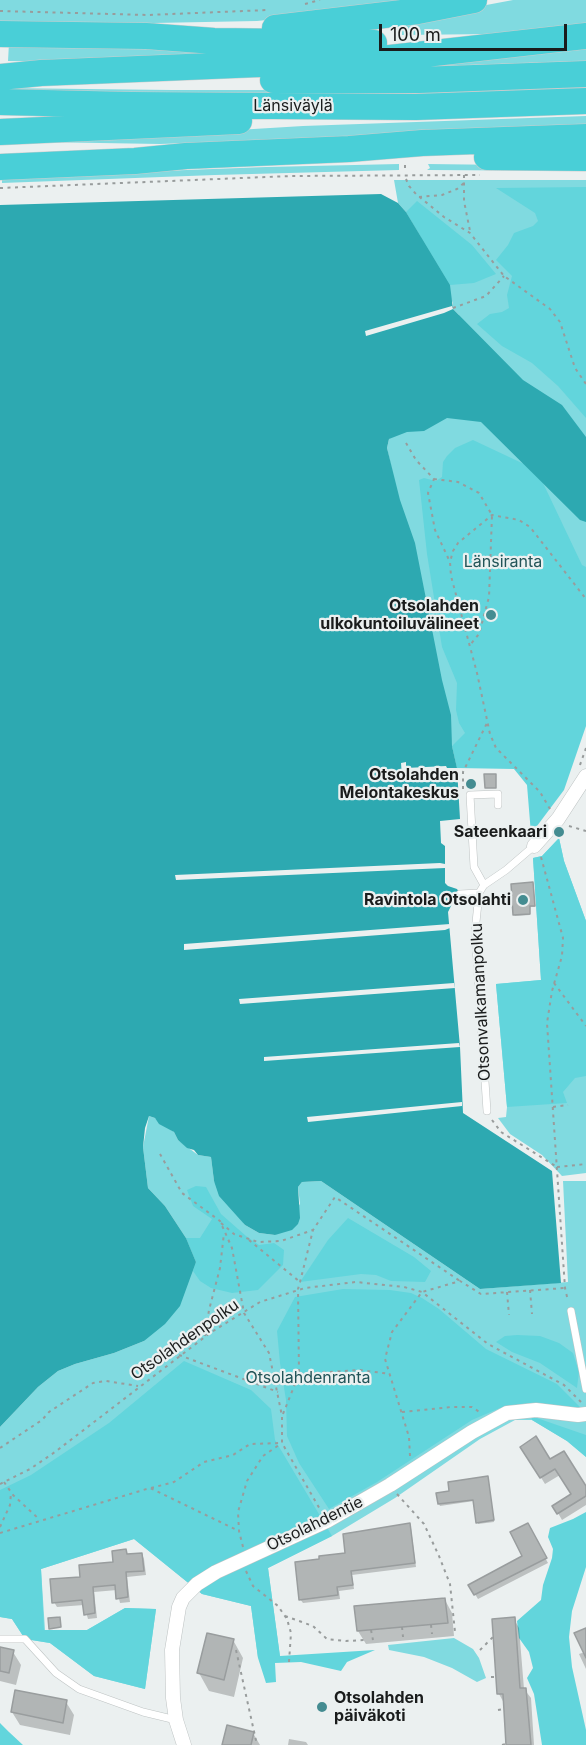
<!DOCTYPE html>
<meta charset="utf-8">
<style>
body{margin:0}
#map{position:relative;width:586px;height:1745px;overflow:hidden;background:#ebf0f0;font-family:Inter,sans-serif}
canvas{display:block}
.scale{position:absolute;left:379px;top:24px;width:188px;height:27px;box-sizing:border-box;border:3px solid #1a1c1c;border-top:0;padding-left:8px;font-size:18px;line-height:21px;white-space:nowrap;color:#1a1c1c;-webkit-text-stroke:4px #ebf0f0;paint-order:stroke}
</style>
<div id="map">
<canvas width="586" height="1745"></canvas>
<div class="scale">100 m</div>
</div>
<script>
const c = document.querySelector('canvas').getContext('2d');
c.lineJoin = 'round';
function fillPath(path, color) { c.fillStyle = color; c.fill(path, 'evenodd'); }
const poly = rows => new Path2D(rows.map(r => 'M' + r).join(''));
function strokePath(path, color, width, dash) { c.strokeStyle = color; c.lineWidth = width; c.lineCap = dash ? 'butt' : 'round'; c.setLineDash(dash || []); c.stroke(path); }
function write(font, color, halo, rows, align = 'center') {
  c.font = font + ' Inter,sans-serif'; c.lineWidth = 4.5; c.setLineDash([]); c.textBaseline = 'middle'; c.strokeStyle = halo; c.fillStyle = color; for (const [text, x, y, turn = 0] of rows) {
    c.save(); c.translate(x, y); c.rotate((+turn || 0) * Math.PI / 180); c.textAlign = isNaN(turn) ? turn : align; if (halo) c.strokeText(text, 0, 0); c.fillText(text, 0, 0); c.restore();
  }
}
const green = poly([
 [0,0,427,0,306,16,257,21,102,24,0,22],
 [513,0,586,0,586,26,493,34,402,35,401,21],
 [9,43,257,50,89,62,8,61],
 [586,45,586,61,412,67],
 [586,84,586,89,353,95,0,92,0,88,172,90,354,90],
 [586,116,586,127,442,134,160,144,40,142,303,126],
 [399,164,399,170,215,175,2,183,2,177,266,167],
 [428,164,586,166,586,171,427,170,430,168],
 [394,180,586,180,586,726,457,768,387,448,389,439,459,315,453,309,453,303,419,234,406,212,398,203],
 [559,838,564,861,586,921,586,1173,562,1176,542,1155,510,1134,498,1118,506,1117,507,1107,496,984,541,980,533,858,542,856],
 [149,1116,155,1118,174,1132,178,1140,198,1155,211,1157,214,1181,245,1225,259,1233,275,1235,300,1204,298,1187,302,1182,321,1181,480,1289,568,1282,563,1181,586,1181,586,1457,567,1441,532,1420,515,1420,480,1439,395,1498,332,1536,268,1568,280,1657,258,1658,251,1606,202,1594,134,1539,41,1569,45,1630,87,1630,125,1608,156,1609,145,1689,94,1676,50,1643,25,1639,12,1619,0,1617,0,1427,38,1387,58,1371,75,1364,114,1353,144,1341,196,1262,186,1238,165,1206,148,1188,143,1147],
 [454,1638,473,1649,479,1658,486,1678,477,1682,452,1668,424,1657,389,1650,388,1645]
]);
const forest = poly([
 [586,187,586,418,558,386,532,363,502,346,477,324,490,314,502,312,509,308,507,295,512,276,496,260,508,245,514,233,533,226,538,221,535,213,496,188],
 [417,201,472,245,496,274,474,283,450,285,406,212],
 [473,440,524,464,543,483,582,565,586,567,586,726,564,790,531,834,527,785,514,769,457,768,452,746,465,733,459,723,456,710,457,683,442,647,427,554,419,480,424,478,436,481,442,477,443,462,447,456,455,448],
 [559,838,564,861,586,921,586,1076,575,1078,563,1092,567,1103,507,1107,496,984,541,980,533,858,542,856],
 [196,1186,206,1187,221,1214,246,1236,259,1245,274,1243,284,1250,283,1265,258,1290,232,1293,211,1288,200,1281,193,1271,196,1262,186,1238,200,1238,212,1219,193,1206,187,1190],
 [348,1218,414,1257,431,1271,425,1282,391,1281,376,1275,361,1274,300,1282,328,1240],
 [343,1289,390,1290,411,1293,422,1298,439,1309,486,1349,557,1384,585,1412,528,1403,500,1408,472,1420,377,1482,329,1509,299,1463,287,1436,286,1400,280,1363,277,1331,295,1297],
 [517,1335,540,1336,559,1343,573,1353,579,1372,577,1388,540,1363,512,1352,496,1342,505,1336],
 [184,1361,251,1390,271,1409,275,1440,332,1536,268,1568,280,1656,375,1650,347,1662,341,1671,301,1662,275,1663,276,1682,266,1683,258,1658,251,1606,202,1594,134,1539,41,1569,44,1630,87,1630,125,1608,156,1609,145,1689,94,1676,50,1643,25,1639,12,1619,0,1617,0,1490,31,1475,109,1423],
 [531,1416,586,1435,586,1457,567,1441,532,1420],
 [586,1512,586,1567,572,1611,569,1637,572,1667,586,1730,586,1745,542,1745,534,1694,527,1678,533,1668,529,1652,519,1638,517,1621,541,1600,543,1585,552,1558,553,1549,548,1537,550,1528,573,1519],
 [0,1723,9,1732,23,1745,0,1745]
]);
const water = poly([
 [381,194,398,203,406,212,450,285,453,309,523,380,562,405,586,437,586,522,580,520,481,422,447,418,424,431,407,432,389,439,387,448,400,500,415,543,442,680,451,715,452,746,457,768,460,819,440,821,441,843,445,846,445,883,448,886,457,889,460,894,460,899,453,902,448,912,460,1047,463,1113,552,1171,561,1283,480,1289,321,1181,302,1182,298,1187,300,1218,298,1224,292,1230,275,1235,259,1233,245,1225,219,1196,214,1181,211,1157,198,1155,194,1150,187,1148,178,1140,174,1132,159,1124,155,1118,149,1116,145,1128,143,1147,148,1188,165,1206,186,1238,196,1262,180,1306,165,1324,144,1341,114,1353,75,1364,58,1371,38,1387,0,1427,0,205]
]);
const pier = poly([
 [452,306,453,309,444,313,366,336,365,331],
 [406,762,406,768,446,766,447,768,457,768,457,771,407,774,407,777,402,778,401,763],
 [440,863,445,864,445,868,176,880,175,875],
 [450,924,450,928,445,930,184,950,184,944],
 [454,983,455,988,240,1004,239,999],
 [459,1043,460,1047,264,1061,264,1057],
 [462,1102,462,1106,308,1122,307,1117]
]);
const shadow = poly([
 [533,885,535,907,529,907,530,915,515,916,514,915],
 [522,1447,550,1461,586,1486,586,1505,562,1520,554,1506,573,1495,560,1475,545,1484],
 [488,1478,494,1522,478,1524,474,1501,440,1506,439,1504,438,1494,451,1493],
 [409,1524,411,1528,416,1567,352,1575,354,1589,339,1591,340,1599,303,1603,300,1599,347,1554],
 [527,1525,548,1563,478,1599,470,1586,524,1556],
 [125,1551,128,1556,142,1554,144,1559,146,1575,127,1577,130,1602,120,1603,117,1590,94,1592,97,1618,88,1619,84,1605,57,1607,54,1602,82,1578,115,1564],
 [445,1600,452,1613,454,1636,366,1644,358,1631],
 [514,1619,519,1628,524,1689,531,1698,534,1745,508,1745,504,1703,499,1694],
 [586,1629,586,1669,579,1654,585,1652],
 [233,1640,243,1658,234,1697,209,1691,199,1673],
 [0,1649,13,1652,21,1665,16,1685,0,1681],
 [66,1702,74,1715,70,1735,20,1725,12,1712],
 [253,1733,260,1745,224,1745],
 [289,1739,306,1742,308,1745,288,1745]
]);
const building = poly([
 [484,774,496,774,496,788,485,788,484,774],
 [533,882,535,906,530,906,530,914,513,915,511,884,533,882],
 [536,1436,550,1459,564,1451,586,1486,586,1496,557,1514,552,1506,571,1494,555,1469,540,1478,520,1447,536,1436],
 [488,1476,494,1520,476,1523,473,1500,438,1504,436,1493,449,1491,448,1482,488,1476],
 [410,1523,415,1563,351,1571,353,1585,337,1587,338,1595,299,1600,295,1562,319,1559,319,1556,345,1553,343,1534,410,1523],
 [528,1523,547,1558,474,1595,468,1585,522,1556,510,1532,528,1523],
 [126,1549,127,1554,142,1553,144,1571,126,1572,128,1597,116,1599,115,1585,93,1587,95,1613,84,1615,82,1600,52,1603,50,1579,80,1577,79,1565,113,1562,112,1551,126,1549],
 [445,1598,448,1623,357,1631,354,1606,445,1598],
 [60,1617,61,1627,49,1629,48,1618,60,1617],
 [515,1617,520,1688,526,1688,531,1745,506,1745,503,1694,497,1694,492,1619,515,1617],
 [586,1628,586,1658,574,1633,586,1628],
 [207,1633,234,1639,224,1680,197,1673,207,1633],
 [0,1647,14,1650,9,1673,0,1671,0,1647],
 [15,1690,67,1700,63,1723,11,1712,15,1690],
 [227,1725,254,1732,251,1745,222,1745,227,1725]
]);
const path = poly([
 [305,4,320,0],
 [0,11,148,15,267,10],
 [405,165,405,170],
 [464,175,464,201,470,231],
 [406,179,409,186,416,194,444,217,470,233,504,276,550,309,560,322,575,368,586,384],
 [0,188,291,176,480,175],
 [419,197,442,195,457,189,464,183],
 [453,308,486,296,504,276],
 [406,443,416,460,434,479,428,493,435,530,450,562],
 [434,479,458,482,479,493,492,515,489,597,479,634,470,645],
 [580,765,586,748],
 [463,789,463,772,487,723],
 [550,809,540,792,496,748,490,734,477,673,451,576,450,562,453,551,458,543,492,515,519,520,530,527,586,599],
 [569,826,586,831],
 [541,857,563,938,562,956,552,991,547,1023,565,1288,568,1301],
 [554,983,586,1026],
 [553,1107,568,1105],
 [492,1120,501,1132,557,1167],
 [160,1154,182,1193,220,1221,232,1248,244,1313,269,1353,282,1416,282,1443,321,1511],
 [557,1167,586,1164],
 [221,1223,234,1234,258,1242,281,1241,313,1230],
 [249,1240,300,1282],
 [530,1290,532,1314],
 [507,1292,509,1315],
 [205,1336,209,1310,220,1268,224,1233],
 [179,1355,278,1392],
 [300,1374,360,1370,390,1374],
 [402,1412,451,1407,472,1407,481,1413],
 [283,1414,299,1374,298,1289,300,1282,313,1230,335,1197,460,1281],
 [0,1448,42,1420,49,1412,93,1383,106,1381,138,1386],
 [410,1456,409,1437,385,1359,392,1332,422,1292,460,1281,481,1294,565,1288],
 [4,1482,13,1495,40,1520],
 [0,1484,30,1469,55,1452,210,1333,260,1302,305,1288,356,1282,404,1287,422,1292,488,1344,564,1385,581,1402],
 [151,1488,174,1482,204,1462,233,1455,250,1444,282,1443],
 [397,1494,424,1524,439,1556,450,1584,455,1632],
 [0,1527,10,1505,11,1493],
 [0,1533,150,1488,239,1531],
 [243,1547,239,1531,238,1512,247,1481,263,1456,279,1445],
 [246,1571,253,1586,278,1606,287,1619,291,1633,289,1662],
 [285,1616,313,1626,327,1639,346,1641,365,1640],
 [431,1625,432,1634],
 [402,1627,403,1637],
 [371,1630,373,1640],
 [236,1650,257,1745],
 [480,1650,493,1637],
 [491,1677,496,1677],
 [498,1710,504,1709],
 [502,1745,506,1744]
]);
const lane = poly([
 [484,885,474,867,470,795,498,794,498,805],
 [460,894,479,893],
 [487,1111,475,932,479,893,484,885,506,870,534,846],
 [571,1311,586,1389],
 [0,1639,25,1639,56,1673,79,1689,143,1712,176,1720]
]);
const street = poly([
 [534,846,558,819,586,776],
 [184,1745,176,1720,173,1698,172,1650,179,1607,183,1598,197,1584,216,1572,327,1521,390,1485,472,1432,507,1413,536,1410,578,1415,586,1414]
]);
const highway = poly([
 [275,28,418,11,474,0],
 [0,34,146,36,214,41,374,43],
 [0,77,41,73,381,59,586,36],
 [273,80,419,80,586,74],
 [0,102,131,105,416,107,586,101],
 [0,132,239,121],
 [487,157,586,158],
 [0,167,135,161,186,156,349,149,422,143,586,137]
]);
const markers = [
 [491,615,6,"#448c91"],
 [471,784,6,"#448c91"],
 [559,832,6,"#448c91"],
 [523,900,6,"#448c91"],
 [322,1707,6,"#448c91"]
];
const streetNames = [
 ["Länsiväylä",293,106],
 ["Otsonvalkamanpolku",481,1002,-93],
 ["Otsolahdenpolku",185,1340,-35],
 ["Otsolahdentie",315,1524,-26]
];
const parkNames = [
 ["Länsiranta",503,562],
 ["Otsolahdenranta",308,1378]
];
const poiNames = [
 ["Otsolahden",479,606],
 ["ulkokuntoiluvälineet",479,624],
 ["Otsolahden",459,775],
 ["Melontakeskus",459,793],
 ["Sateenkaari",547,832],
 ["Ravintola Otsolahti",511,900],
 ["Otsolahden",334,1698,"left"],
 ["päiväkoti",334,1716,"left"]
];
fillPath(green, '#80dae0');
fillPath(forest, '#62d5dc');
fillPath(water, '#2da9b1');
fillPath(pier, '#ebf0f0');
fillPath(shadow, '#0003');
fillPath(building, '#b1b5b5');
strokePath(building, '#999d9e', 1.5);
strokePath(lane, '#bec3c3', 8);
strokePath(street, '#bec3c3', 15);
strokePath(highway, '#cdcdcd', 27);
strokePath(path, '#989c9c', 2, [3, 4.5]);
strokePath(lane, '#fff', 7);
strokePath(street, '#fff', 14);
strokePath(highway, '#49cfd7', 26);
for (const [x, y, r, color] of markers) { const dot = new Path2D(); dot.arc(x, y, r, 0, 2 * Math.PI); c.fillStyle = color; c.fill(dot); strokePath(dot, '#ebf0f0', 2); }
write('16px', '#1a1c1c', '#ebf0f0', streetNames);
write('16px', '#225458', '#ebf0f0', parkNames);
write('bold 16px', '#1a1c1c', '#ebf0f0', poiNames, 'right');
</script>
